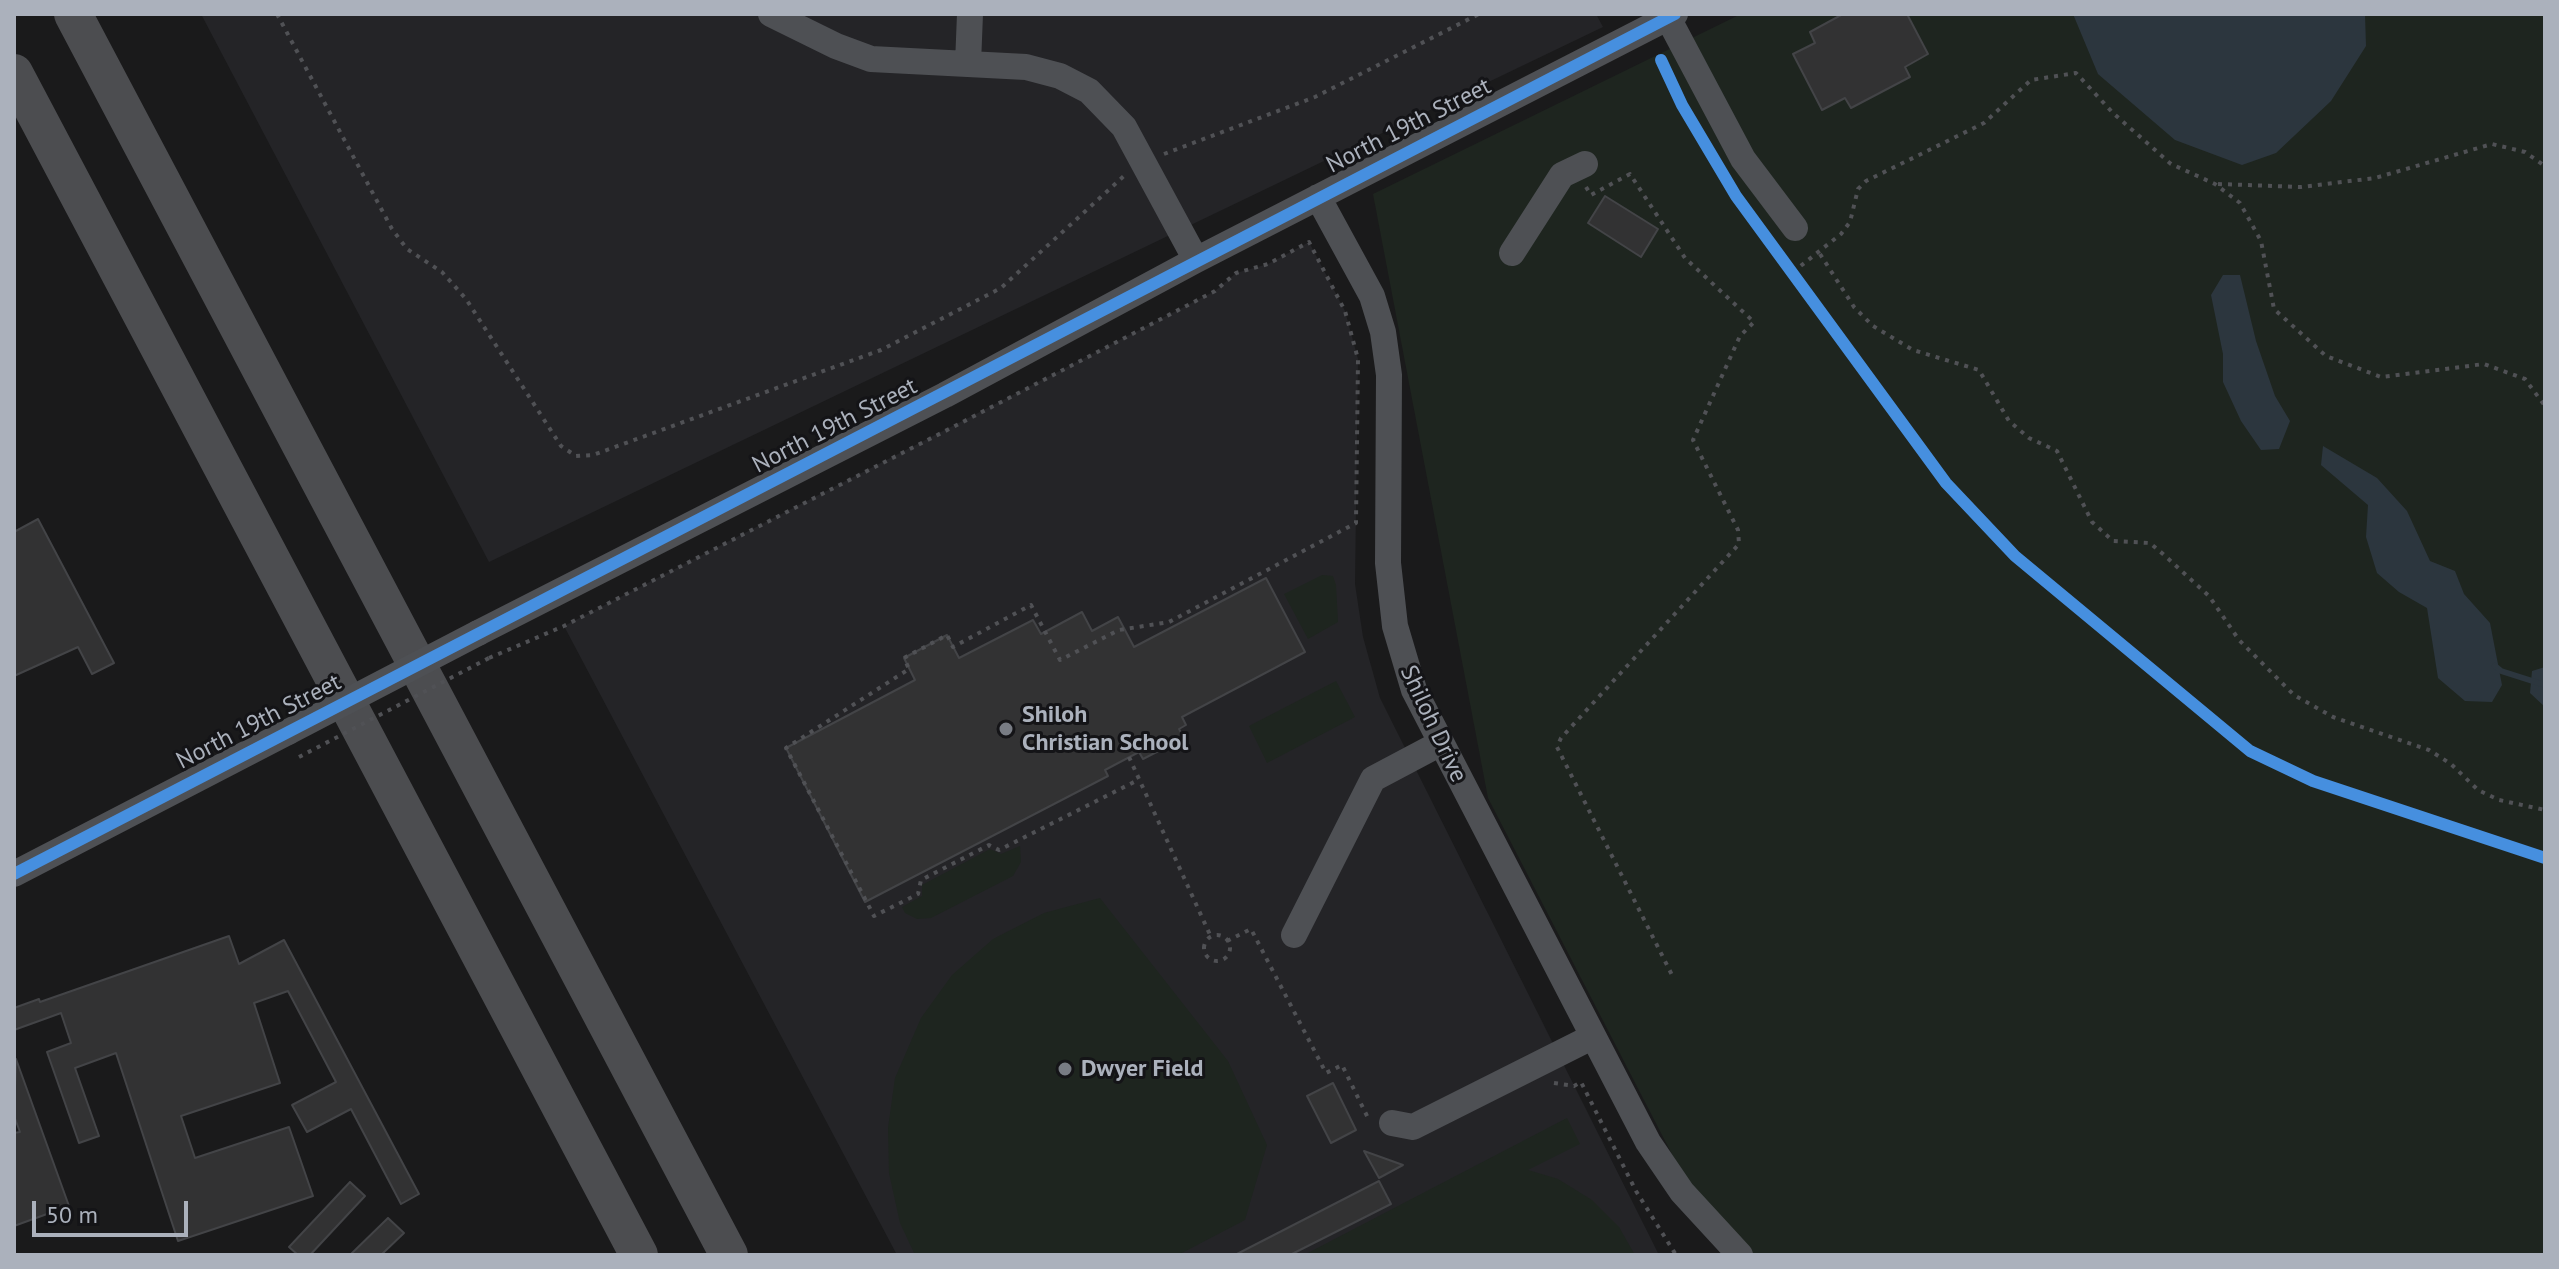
<!DOCTYPE html>
<style>
body{margin:0}
#map{position:relative;width:2559px;height:1269px;overflow:hidden;background:#1a1a1b;font-family:"PT Sans",sans-serif}
canvas{display:block}
.frame{position:absolute;inset:0;border:16px solid #abb1bc;pointer-events:none}
.scale{position:absolute;left:32px;top:1201px;width:156px;height:36px;box-sizing:border-box;border:4px solid #abb1bc;border-top:0;padding-left:10px;font-size:24px;line-height:28px;white-space:nowrap;color:#abb1bc;-webkit-text-stroke:6px #141417;paint-order:stroke}
</style>
<div id="map">
<canvas width="2559" height="1269"></canvas>
<div class="frame"></div>
<div class="scale">50 m</div>
</div>
<script>
const c = document.querySelector('canvas').getContext('2d');
c.lineJoin = 'round';
function fillPath(path, color) { c.fillStyle = color; c.fill(path, 'evenodd'); }
const poly = rows => new Path2D(rows.map(r => 'M' + r).join(''));
function strokePath(path, color, width, dash) { c.strokeStyle = color; c.lineWidth = width; c.lineCap = dash ? 'butt' : 'round'; c.setLineDash(dash || []); c.stroke(path); }
function write(font, color, halo, rows, align = 'center') {
  c.font = font + ' "PT Sans",sans-serif'; c.lineWidth = 6; c.setLineDash([]); c.textBaseline = 'middle'; c.strokeStyle = halo; c.fillStyle = color; for (const [text, x, y, turn = 0] of rows) {
    c.save(); c.translate(x, y); c.rotate((+turn || 0) * Math.PI / 180); c.textAlign = isNaN(turn) ? turn : align; if (halo) c.strokeText(text, 0, 0); c.fillText(text, 0, 0); c.restore();
  }
}
const built = poly([
 [201,14,1596,14,1603,27,489,562],
 [1309,242,1345,311,1358,359,1355,584,1363,637,1380,698,1659,1255,897,1255,564,626,1215,291,1236,273,1268,264]
]);
const green = poly([
 [1741,14,2545,14,2545,1255,1724,1255,1488,798,1373,194],
 [1322,575,1333,576,1336,585,1338,622,1308,639,1284,594],
 [1336,681,1355,717,1267,763,1249,726],
 [1020,846,1021,862,1013,876,931,918,917,919,905,913,902,907,922,896,922,885,990,849,1001,854],
 [1100,898,1228,1061,1267,1145,1245,1220,1178,1255,915,1255,900,1223,889,1173,888,1128,895,1078,921,1018,952,975,993,939,1044,913],
 [1567,1118,1580,1144,1528,1170,1558,1179,1592,1200,1619,1227,1635,1255,1304,1255]
]);
const water = poly([
 [2073,14,2365,14,2366,46,2331,101,2276,153,2242,165,2175,140,2098,74],
 [2223,275,2240,275,2256,341,2275,396,2290,421,2279,449,2261,450,2241,421,2223,382,2223,354,2211,295],
 [2323,446,2377,478,2407,511,2430,561,2455,571,2464,594,2490,623,2502,685,2492,702,2465,701,2438,678,2427,608,2399,592,2377,573,2366,537,2368,505,2321,465],
 [2545,667,2545,707,2530,693,2532,671]
]);
const stream = poly([
 [2495,666,2501,671,2545,685]
]);
const building = poly([
 [1843,14,1907,14,1928,54,1905,67,1910,77,1851,108,1845,98,1822,110,1793,54,1815,43,1810,32,1843,14],
 [1605,196,1658,229,1641,257,1588,223,1605,196],
 [38,519,114,663,92,674,78,647,14,676,14,532,38,519],
 [1266,578,1305,652,1182,717,1186,725,1179,729,1184,738,1143,759,1139,752,1105,770,1108,776,865,902,786,748,915,680,904,658,947,635,959,658,1033,620,1041,634,1082,612,1092,631,1118,617,1134,647,1266,578],
 [229,936,239,964,284,940,419,1194,401,1204,351,1109,307,1132,292,1105,336,1082,288,991,254,1003,280,1083,181,1116,195,1158,289,1127,313,1196,178,1241,116,1053,75,1068,99,1136,79,1143,47,1052,71,1043,61,1013,14,1030,14,1008,39,999,40,1002,229,936],
 [16,1059,69,1206,14,1226,14,1133,20,1132,14,1116,16,1059],
 [1333,1083,1356,1130,1331,1143,1307,1096,1333,1083],
 [1364,1151,1403,1165,1379,1178,1364,1151],
 [1379,1181,1391,1204,1290,1255,1235,1255,1379,1181],
 [350,1182,365,1196,310,1255,298,1255,289,1247,350,1182],
 [388,1218,404,1233,381,1255,350,1255,388,1218]
]);
const path = poly([
 [277,14,392,229,407,249,442,272,466,299,561,446,576,456,593,455,881,350,1001,288,1125,175],
 [1164,154,1315,97,1479,14],
 [2218,184,2301,187,2375,178,2492,144,2525,152,2545,166],
 [1586,187,1591,195,1630,174,1685,258,1754,322,1740,336,1693,440,1738,530,1739,544,1561,738,1557,747,1672,975],
 [1820,254,1854,307,1873,326,1913,350,1979,370,2009,421,2029,438,2057,451,2092,522,2113,541,2150,543,2163,554,2209,596,2239,640,2294,695,2333,717,2429,750,2451,764,2478,790,2499,800,2545,810],
 [1793,272,1841,234,1850,222,1858,189,1866,181,1984,123,2031,80,2076,73,2113,113,2171,164,2215,184,2240,203,2261,241,2274,309,2326,356,2381,377,2484,364,2525,379,2545,406],
 [489,658,564,626,953,427,1215,291,1236,273,1268,264,1309,242,1345,311,1358,359,1356,523,1169,622,1119,630,1060,660,1031,605,953,647,947,635,904,658,909,669,786,748,874,916,918,894,921,880,989,845,999,850,1138,780],
 [1129,757,1211,937],
 '1204 948a13 13 0 1 1 26 0a13 13 0 1 1-26 0Z',
 [1227,941,1251,929,1326,1073,1342,1065,1369,1120],
 [1554,1083,1574,1086,1581,1082,1636,1191,1676,1255]
]);
const minor = poly([
 [771,14,836,46,871,59,1026,67,1060,76,1089,91,1124,127,1196,260],
 [1666,14,1743,159,1795,228],
 [968,64,970,14],
 [1318,197,1372,296,1383,332,1389,375,1388,563,1395,626,1414,690,1648,1142,1682,1192,1740,1255],
 [1512,253,1562,175,1585,164],
 [478,633,945,395,1196,260,1675,14],
 [14,874,288,732],
 [1294,935,1373,779,1439,744],
 [1392,1123,1413,1127,1592,1037]
]);
const highway = poly([
 [73,14,729,1255],
 [14,73,639,1255]
]);
const pathBridge = poly([
 [299,757,489,658]
]);
const minorBridge = poly([
 [288,732,478,633]
]);
const cycleway = poly([
 [1661,60,1682,105,1736,196,1946,483,2015,556,2250,751,2313,781,2545,858],
 [14,874,1675,14]
]);
const markers = [
 [1006,729,8,"#787c84"],
 [1065,1069,8,"#787c84"]
];
const streetNames = [
 ["North 19th Street",1409,126,-27],
 ["North 19th Street",835,426,-27],
 ["North 19th Street",259,722,-27],
 ["Shiloh Drive",1433,724,65]
];
const poiNames = [
 ["Shiloh",1022,715],
 ["Christian School",1022,743],
 ["Dwyer Field",1081,1069]
];
fillPath(built, '#242427');
fillPath(green, '#1e251f');
fillPath(water, '#2c363e');
strokePath(stream, '#2c363e', 6);
fillPath(building, '#323233');
strokePath(building, '#434447', 2);
strokePath(path, '#505155', 4, [4, 6]);
strokePath(minor, '#4e5054', 26);
strokePath(highway, '#4c4d50', 38);
strokePath(pathBridge, '#505155', 4, [4, 6]);
strokePath(minorBridge, '#4e5054', 26);
strokePath(cycleway, '#468fdf', 12);
for (const [x, y, r, color] of markers) { const dot = new Path2D(); dot.arc(x, y, r, 0, 2 * Math.PI); c.fillStyle = color; c.fill(dot); strokePath(dot, '#141417', 3); }
write('24px', '#abb1bc', '#141417', streetNames);
write('bold 24px', '#abb1bc', '#141417', poiNames, 'left');
</script>
